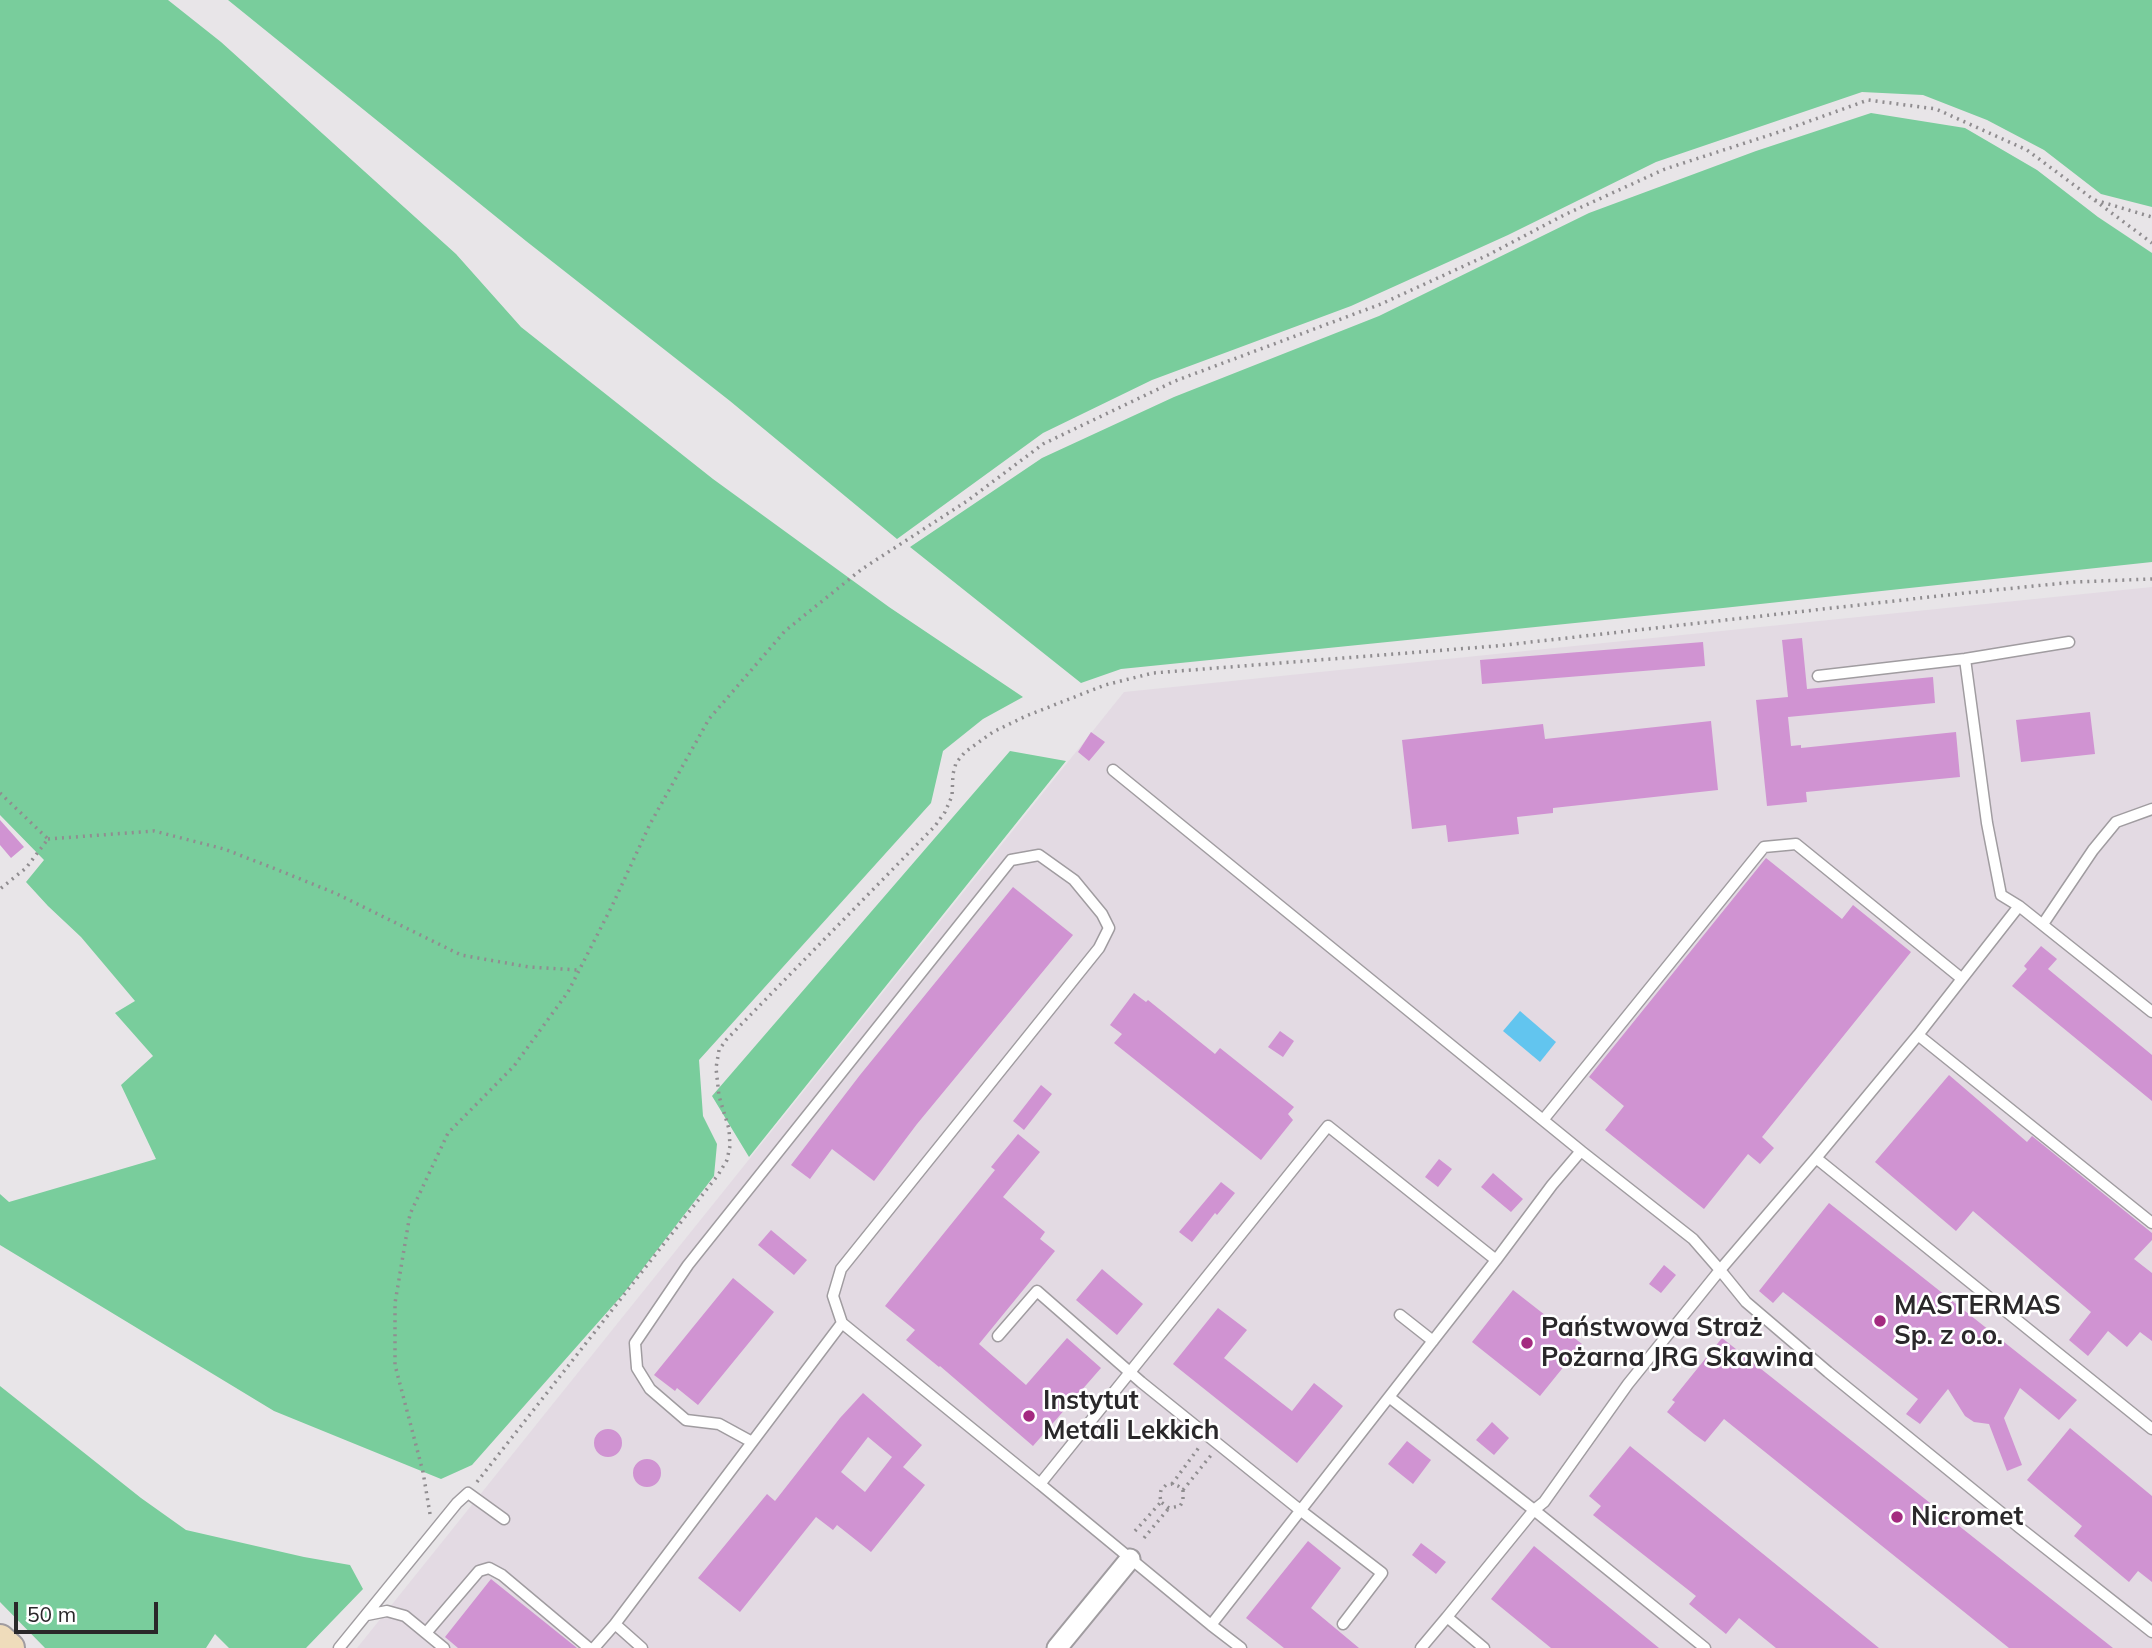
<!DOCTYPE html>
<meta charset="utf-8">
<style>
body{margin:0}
#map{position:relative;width:2152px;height:1648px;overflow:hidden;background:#e8e5e8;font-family:Mulish,sans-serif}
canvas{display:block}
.scale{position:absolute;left:14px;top:1602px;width:144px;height:32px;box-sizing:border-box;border:4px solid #2a282a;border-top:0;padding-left:9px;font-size:21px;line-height:24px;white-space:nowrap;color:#2a282a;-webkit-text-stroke:5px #fff;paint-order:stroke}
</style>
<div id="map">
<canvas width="2152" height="1648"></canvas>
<div class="scale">50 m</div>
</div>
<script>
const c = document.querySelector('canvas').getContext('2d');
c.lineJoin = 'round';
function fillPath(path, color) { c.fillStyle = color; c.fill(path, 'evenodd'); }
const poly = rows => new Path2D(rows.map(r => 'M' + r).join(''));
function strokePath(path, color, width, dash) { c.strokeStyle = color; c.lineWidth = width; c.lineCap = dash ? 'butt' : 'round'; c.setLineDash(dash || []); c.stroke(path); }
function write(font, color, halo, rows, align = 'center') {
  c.font = font + ' Mulish,sans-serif'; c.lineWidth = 5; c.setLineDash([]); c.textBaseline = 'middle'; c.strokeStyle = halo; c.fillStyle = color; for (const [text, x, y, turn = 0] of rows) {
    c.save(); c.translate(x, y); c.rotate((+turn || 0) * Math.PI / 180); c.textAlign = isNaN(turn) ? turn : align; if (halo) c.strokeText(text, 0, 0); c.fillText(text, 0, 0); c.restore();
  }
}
const built = poly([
 [2152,587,2152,1648,357,1648,1124,692]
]);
const green = poly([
 [0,0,168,0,221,42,456,254,521,327,713,479,889,607,1023,697,983,719,943,751,931,803,699,1060,703,1116,717,1144,714,1176,624,1293,472,1465,441,1479,274,1411,0,1245,0,1194,9,1202,156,1159,121,1085,153,1056,115,1013,135,1001,81,937,48,906,26,882,44,860,0,815],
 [228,0,2152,0,2152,207,2101,194,2044,150,1987,120,1923,95,1862,92,1656,162,1508,235,1351,306,1152,380,1043,433,897,539,730,401,526,241],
 [1871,113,1965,128,2037,170,2098,217,2152,253,2152,562,1723,608,1121,669,1081,683,910,547,1042,458,1174,397,1379,316,1589,213,1756,151],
 [1010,751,1066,761,749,1157,712,1096],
 [0,1386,141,1498,186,1530,304,1557,350,1565,363,1589,306,1648,229,1648,215,1634,206,1648,45,1648,0,1602]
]);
const water = poly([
 [1520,1011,1556,1042,1540,1062,1503,1031]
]);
const building = poly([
 [1802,638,1807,689,1933,677,1935,703,1788,717,1791,746,1801,745,1801,748,1956,732,1960,777,1806,792,1807,802,1767,806,1756,700,1788,697,1782,640],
 [1703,642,1705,666,1482,684,1480,660],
 [2090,712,2095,754,2021,762,2016,720],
 [1711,721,1718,790,1553,808,1553,813,1517,817,1519,834,1448,842,1446,825,1412,829,1402,740,1543,724,1545,739],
 [1091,732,1105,742,1089,761,1078,752],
 [0,820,24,847,11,858,0,845],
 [1766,858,1842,919,1853,905,1911,952,1762,1137,1774,1148,1760,1164,1748,1154,1704,1209,1605,1130,1624,1106,1589,1077],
 [1013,887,1073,935,917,1124,874,1181,832,1149,810,1179,791,1165,860,1075],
 [2041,946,2057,959,2048,969,2152,1055,2152,1101,2012,986,2027,969,2024,966],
 [1134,993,1146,1002,1148,1000,1215,1054,1220,1048,1294,1107,1288,1114,1293,1120,1261,1160,1114,1043,1122,1034,1110,1025],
 [1280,1031,1294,1041,1283,1057,1268,1047],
 [1949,1075,2027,1142,2032,1136,2152,1233,2152,1240,2134,1259,2152,1273,2152,1341,2140,1332,2127,1347,2108,1331,2088,1356,2069,1340,2091,1312,1973,1211,1956,1231,1875,1162],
 [1041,1085,1052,1094,1024,1130,1013,1121],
 [1018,1134,1040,1152,1003,1197,1045,1232,1040,1239,1055,1251,979,1344,1026,1385,1067,1338,1101,1368,1033,1446,940,1366,939,1367,906,1340,915,1330,885,1306,995,1170,991,1167],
 [1439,1159,1452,1169,1438,1187,1425,1177],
 [1493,1173,1523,1199,1511,1212,1481,1187],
 [1221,1182,1235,1193,1217,1215,1215,1213,1192,1242,1179,1232],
 [1829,1203,2077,1400,2059,1420,2020,1388,2004,1418,2022,1465,2007,1471,1989,1424,1974,1422,1965,1416,1948,1389,1920,1424,1906,1414,1918,1399,1783,1292,1773,1303,1759,1291],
 [771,1230,807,1260,794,1275,758,1245],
 [1664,1265,1676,1275,1661,1293,1649,1284],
 [1102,1269,1143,1304,1117,1335,1076,1300],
 [733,1278,774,1312,698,1405,677,1388,675,1391,654,1375],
 [1513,1290,1582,1344,1540,1396,1472,1342],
 [1218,1308,1247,1330,1224,1358,1292,1411,1314,1383,1343,1406,1297,1463,1173,1364],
 [1722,1338,2113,1648,2009,1648,1724,1419,1705,1442,1694,1434,1667,1412,1675,1402,1672,1400],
 [863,1393,922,1445,903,1467,925,1485,871,1552,837,1525,833,1530,816,1517,740,1612,698,1578,767,1494,775,1501,840,1418],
 [868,1437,892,1457,865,1492,841,1472],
 [1492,1422,1509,1438,1494,1455,1476,1440],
 [2070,1428,2152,1496,2152,1582,2138,1571,2129,1582,2074,1536,2082,1526,2027,1480],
 '594 1443a14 14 0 1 1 28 0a14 14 0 1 1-28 0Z',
 [1407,1441,1431,1460,1413,1484,1388,1464],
 [1630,1446,1879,1648,1776,1648,1739,1618,1726,1634,1689,1604,1696,1596,1593,1515,1601,1506,1589,1496],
 '633 1473a14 14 0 1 1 28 0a14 14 0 1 1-28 0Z',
 [1308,1541,1341,1568,1311,1608,1359,1648,1284,1648,1246,1618],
 [1421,1543,1446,1562,1436,1574,1412,1555],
 [1534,1546,1659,1648,1551,1648,1491,1599],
 [491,1579,577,1648,458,1648,445,1637]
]);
const path = poly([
 [2095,200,2152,217],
 [0,793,48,839,26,868,0,889],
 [48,839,154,831,224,849,268,866,335,893,461,955,529,967,578,970],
 [477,1482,718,1175,727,1160,730,1146,729,1129,719,1096,716,1068,719,1050,726,1040,935,826,945,812,952,796,953,774,956,763,965,752,993,732,1026,716,1105,685,1153,673,1496,646,1965,593,2074,582,2152,579],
 [1172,1484,1200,1446],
 [1183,1490,1212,1454],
 [430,1514,423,1472,395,1365,395,1303,410,1214,448,1133,514,1066,568,992,612,906,650,824,709,719,785,631,862,569,967,501,1043,444,1175,381,1381,304,1488,255,1564,215,1665,169,1782,131,1868,100,1936,109,2027,150,2152,243],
 [1135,1531,1161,1502,1160,1496,1161,1490,1166,1485,1172,1484,1178,1486,1183,1490,1183,1501,1180,1506,1169,1508,1161,1502],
 [1144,1538,1169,1508]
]);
const lane = poly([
 [1965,659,1987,823,2001,895,2019,906],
 [1818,676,1965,659,2069,642],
 [1113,770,1581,1151],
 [2043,924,2093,850,2116,822,2152,809],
 [2152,1012,2019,906,1918,1035,1816,1158,1720,1270,1746,1302,1828,1372,2020,1528,2152,1632],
 [1918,1035,2152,1223],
 [1543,1120,1764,847,1796,844,1961,978],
 [1328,1126,1496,1260,1211,1625,1040,1484,1328,1126],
 [1816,1158,2152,1429],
 [1400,1315,1433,1341],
 [998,1336,1037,1291,1141,1382,1300,1510,1382,1573,1343,1624],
 [1389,1397,1534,1510,1705,1648],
 [752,1442,719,1424,686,1420,650,1389,637,1368,635,1343,688,1265,1011,860,1039,855,1074,880,1102,914,1109,928,1099,948,841,1269,833,1296,842,1323],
 [367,1615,387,1611,405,1616,444,1648],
 [1211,1625,1241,1648],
 [426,1633,479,1571,489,1568,502,1575,589,1648],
 [339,1648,457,1503,468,1493,504,1519],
 [594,1648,615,1624],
 [642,1648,615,1624,842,1323,1040,1484],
 [1421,1648,1447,1617],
 [1484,1648,1447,1617,1534,1510,1544,1502,1628,1384,1720,1270,1693,1239,1581,1151,1552,1185,1496,1260]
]);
const street = poly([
 [1057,1648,1130,1559]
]);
const secondary = poly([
 [0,1639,10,1648]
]);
const markers = [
 [1880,1321,7,"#a42a80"],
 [1527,1343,7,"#a42a80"],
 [1029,1416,7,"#a42a80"],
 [1897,1517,7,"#a42a80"]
];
const poiNames = [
 ["MASTERMAS",1894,1306],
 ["Sp. z o.o.",1894,1336],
 ["Państwowa Straż",1541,1328],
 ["Pożarna JRG Skawina",1541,1358],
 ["Instytut",1043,1401],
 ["Metali Lekkich",1043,1431],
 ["Nicromet",1911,1517]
];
fillPath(built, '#e3dae3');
fillPath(green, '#79cd9c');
fillPath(water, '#62c5ef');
fillPath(building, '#d093d2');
strokePath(lane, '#a09ca0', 13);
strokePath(street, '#a09ca0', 23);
strokePath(secondary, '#a09ca0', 32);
strokePath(path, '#908d90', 3.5, [2, 5]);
strokePath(lane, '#fff', 10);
strokePath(street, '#fff', 19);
strokePath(secondary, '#efdcbb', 28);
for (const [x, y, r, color] of markers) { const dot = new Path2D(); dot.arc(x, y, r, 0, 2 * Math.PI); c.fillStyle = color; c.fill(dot); strokePath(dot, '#fff', 2.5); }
write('bold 26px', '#2a282a', '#fff', poiNames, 'left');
</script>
